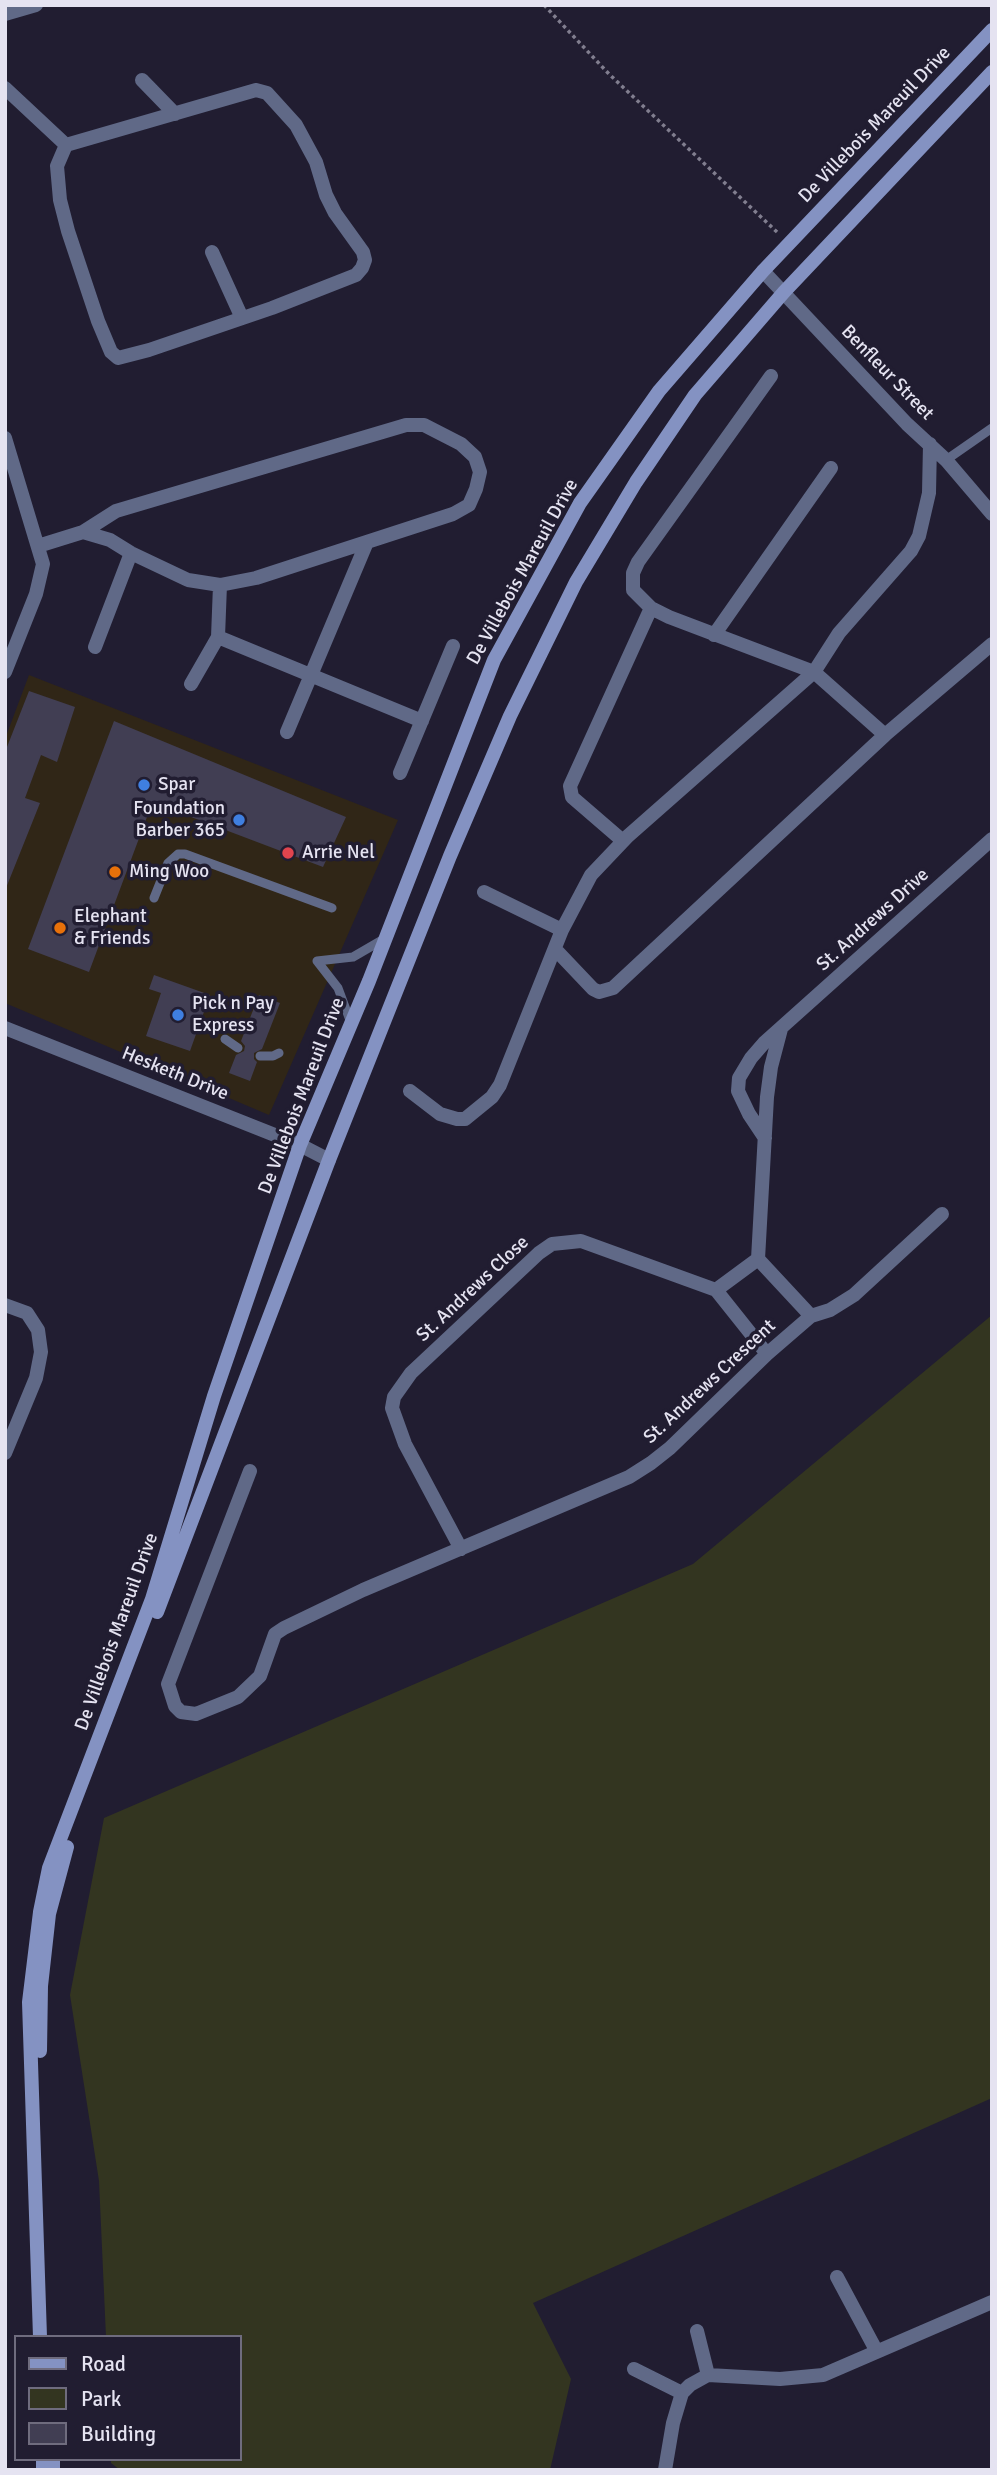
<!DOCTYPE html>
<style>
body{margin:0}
#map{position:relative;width:997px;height:2475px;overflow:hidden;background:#211d31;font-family:Signika,sans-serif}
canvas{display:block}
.frame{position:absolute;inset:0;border:7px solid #e5e3f1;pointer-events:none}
.legend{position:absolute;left:14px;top:2335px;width:228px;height:126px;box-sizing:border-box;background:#211d31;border:2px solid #6f6c7e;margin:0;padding:9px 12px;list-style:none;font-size:21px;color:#e5e3f1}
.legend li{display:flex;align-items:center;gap:14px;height:35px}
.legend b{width:35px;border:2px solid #6f6c7e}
</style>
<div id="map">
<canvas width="997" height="2475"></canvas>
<div class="frame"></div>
<ul class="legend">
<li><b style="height:9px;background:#8492c2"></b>Road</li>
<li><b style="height:19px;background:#333520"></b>Park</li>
<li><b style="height:19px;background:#413e53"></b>Building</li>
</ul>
</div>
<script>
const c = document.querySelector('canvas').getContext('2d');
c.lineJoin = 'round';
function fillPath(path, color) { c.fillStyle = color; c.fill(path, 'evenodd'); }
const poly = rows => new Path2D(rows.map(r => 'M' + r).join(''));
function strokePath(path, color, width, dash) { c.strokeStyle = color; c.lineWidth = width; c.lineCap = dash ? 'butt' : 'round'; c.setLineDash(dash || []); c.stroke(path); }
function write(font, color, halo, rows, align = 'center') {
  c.font = font + ' Signika,sans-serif'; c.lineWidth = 7; c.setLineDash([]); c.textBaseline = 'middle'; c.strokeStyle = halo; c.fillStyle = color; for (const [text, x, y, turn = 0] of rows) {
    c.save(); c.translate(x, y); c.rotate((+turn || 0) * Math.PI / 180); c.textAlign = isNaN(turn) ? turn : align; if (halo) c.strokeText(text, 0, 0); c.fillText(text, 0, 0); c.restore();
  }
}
const commercial = poly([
 [29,675,398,820,269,1115,5,1003,5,739]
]);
const green = poly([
 [992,1315,992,2098,533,2303,571,2379,550,2470,120,2470,111,2463,111,2459,240,2459,240,2337,106,2337,99,2181,70,1995,104,1818,693,1564]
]);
const building = poly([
 [29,691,75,707,57,762,41,755,25,798,40,803,6,888,5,752],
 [114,721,346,817,323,867,170,809,147,817,89,972,28,949],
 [154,975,210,995,190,1051,146,1036,161,993,149,989],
 [259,995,280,1003,262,1049,254,1053,254,1059,257,1062,250,1081,229,1073,236,1055,244,1051,245,1046,241,1041]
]);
const path = poly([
 [544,5,609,74,778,233]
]);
const lane = poly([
 [946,460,992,428],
 [154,898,168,863,178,854,185,854,332,908],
 [317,961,353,957,384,939],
 [317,961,338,988,351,1023],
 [225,1039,238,1048],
 [260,1056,273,1056,279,1053]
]);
const street = poly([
 [5,14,36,5],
 [142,80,175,114],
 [5,88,66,145],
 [256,90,267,93,296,125,316,162,326,195,335,213,363,252,365,260,362,268,356,275,272,308,149,350,118,358,111,352,98,321,68,231,60,200,57,166,66,145,256,90],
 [212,252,242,318],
 [763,271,907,424,946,460,992,514],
 [771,376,638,562,633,573,633,590,651,608,669,617,814,672,885,735],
 [5,438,43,564,36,594,5,672],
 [38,546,83,532,116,511,406,425,424,425,461,444,475,457,480,472,476,489,469,505,453,514,256,578,220,585,188,580,131,553,110,540,83,532],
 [714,635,831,468],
 [218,637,422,721],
 [95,647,131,553],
 [191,684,218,637,220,585],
 [287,732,367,542],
 [400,773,453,646],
 [623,841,572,797,570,786,651,608],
 [484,892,562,930],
 [555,949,593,989,599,992,613,988,885,735,992,644],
 [5,1028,300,1145,329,1160],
 [781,1029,771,1067,767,1097,758,1259,811,1316],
 [410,1091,440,1114,457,1119,465,1119,492,1097,500,1085,562,930,591,875,628,836,814,672,839,633,911,551,919,536,929,493,930,444],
 [765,1138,749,1114,738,1091,739,1078,751,1058,764,1043,992,839],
 [716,1290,758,1259],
 [5,1305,27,1313,38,1330,41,1352,36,1378,5,1453],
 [250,1471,168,1684,175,1706,181,1712,196,1714,238,1697,260,1676,275,1634,284,1628,363,1590,629,1477,651,1463,670,1448,767,1354,811,1316,830,1310,854,1295,942,1214],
 [461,1549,405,1444,392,1408,394,1397,411,1373,539,1253,552,1244,581,1241,716,1290,767,1354],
 [837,2277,876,2350],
 [697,2331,708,2375],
 [634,2369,682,2393],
 [665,2470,673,2423,682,2393,690,2385,708,2375,780,2379,823,2375,992,2302]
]);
const secondary = poly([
 [157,1612,329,1160,450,856,510,716,576,582,636,482,695,395,784,292,992,72],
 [40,2051,41,1986,49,1914,67,1847],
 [40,2337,29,2002,40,1912,49,1868,152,1599,214,1396,300,1145,369,981,494,660,580,503,659,391,763,271,992,30],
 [43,2459,43,2470],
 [53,2459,53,2470]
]);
const markers = [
 [144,785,7,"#3f7fe0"],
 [239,820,7,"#3f7fe0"],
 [288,853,7,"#e0444e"],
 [115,872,7,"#e8710a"],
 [60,928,7,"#e8710a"],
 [178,1015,7,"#3f7fe0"]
];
const streetNames = [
 ["De Villebois Mareuil Drive",875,125,-46],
 ["Benfleur Street",887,373,46],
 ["De Villebois Mareuil Drive",523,572,-61],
 ["St. Andrews Drive",873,920,-42],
 ["Hesketh Drive",175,1074,22],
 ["De Villebois Mareuil Drive",302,1096,-69],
 ["St. Andrews Close",473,1289,-43],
 ["St. Andrews Crescent",710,1382,-43],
 ["De Villebois Mareuil Drive",117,1632,-70]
];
const poiNames = [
 ["Spar",158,785],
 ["Foundation",225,809,"right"],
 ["Barber 365",225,831,"right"],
 ["Arrie Nel",302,853],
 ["Ming Woo",129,872],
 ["Elephant",74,917],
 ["& Friends",74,939],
 ["Pick n Pay",192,1004],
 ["Express",192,1026]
];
fillPath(commercial, '#302617');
fillPath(green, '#333520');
fillPath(building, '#413e53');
strokePath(path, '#817e8f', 3.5, [3.5, 3.5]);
strokePath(lane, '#606987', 9);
strokePath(street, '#606987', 14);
strokePath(secondary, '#8492c2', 14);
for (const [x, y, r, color] of markers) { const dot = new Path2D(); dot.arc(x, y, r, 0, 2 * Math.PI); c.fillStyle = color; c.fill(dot); strokePath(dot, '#211d31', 2.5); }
write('19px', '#e5e3f1', '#211d31', streetNames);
write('19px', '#e5e3f1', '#211d31', poiNames, 'left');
</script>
